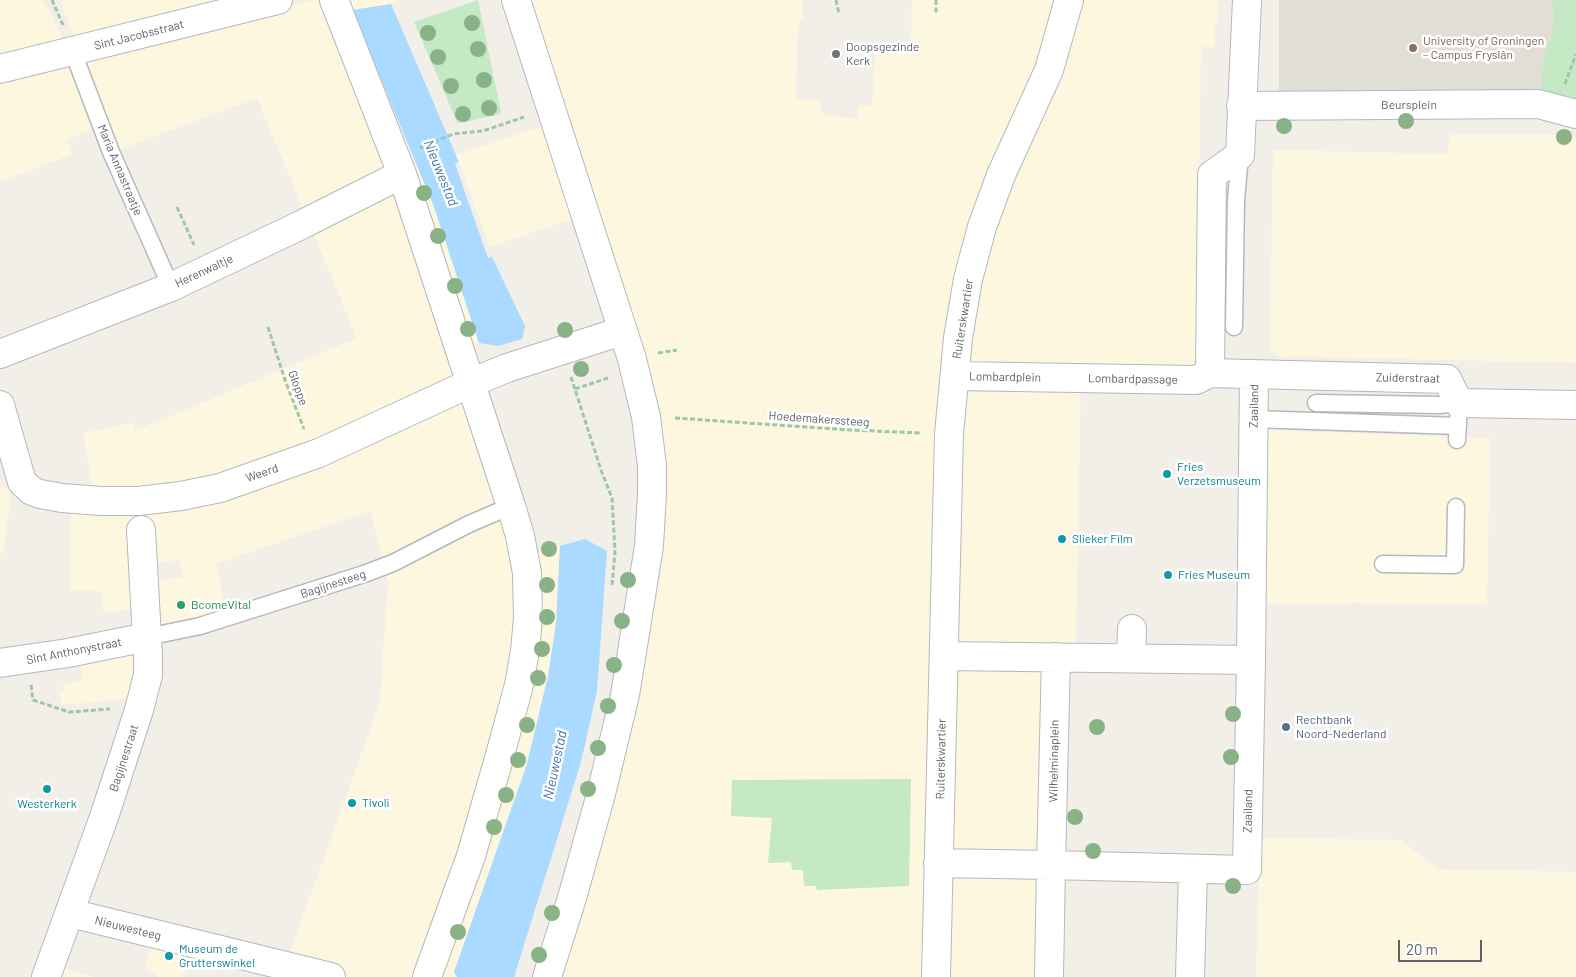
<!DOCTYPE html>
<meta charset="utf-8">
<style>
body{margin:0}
#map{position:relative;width:1576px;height:977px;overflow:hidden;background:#f1efe8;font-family:Barlow,sans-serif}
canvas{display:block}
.scale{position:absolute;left:1398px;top:940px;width:84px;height:22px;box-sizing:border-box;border:2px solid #5f6368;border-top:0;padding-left:6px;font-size:15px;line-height:18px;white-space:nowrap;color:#5f6368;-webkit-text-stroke:4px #fff;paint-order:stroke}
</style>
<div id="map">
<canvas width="1576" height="977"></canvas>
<div class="scale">20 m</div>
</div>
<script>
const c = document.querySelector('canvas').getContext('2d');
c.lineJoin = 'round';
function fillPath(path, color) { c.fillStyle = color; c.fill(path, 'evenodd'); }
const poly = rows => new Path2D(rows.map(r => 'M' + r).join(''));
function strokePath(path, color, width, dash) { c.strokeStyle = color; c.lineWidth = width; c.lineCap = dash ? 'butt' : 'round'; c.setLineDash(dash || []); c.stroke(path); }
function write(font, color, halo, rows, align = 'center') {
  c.font = font + ' Barlow,sans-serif'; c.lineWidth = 5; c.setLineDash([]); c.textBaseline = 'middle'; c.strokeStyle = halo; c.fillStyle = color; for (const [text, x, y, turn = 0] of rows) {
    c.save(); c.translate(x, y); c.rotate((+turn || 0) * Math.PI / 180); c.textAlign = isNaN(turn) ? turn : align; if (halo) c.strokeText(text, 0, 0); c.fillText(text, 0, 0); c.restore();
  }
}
const commercial = poly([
 [0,0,42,0,46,8,48,7,60,34,63,45,0,61],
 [63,0,244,0,77,42,60,2],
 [313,0,397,0,397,2,391,4,352,10,353,17,433,204,479,343,460,351,516,557,559,545,560,546,556,623,548,676,527,764,454,972,457,977,281,977,380,702,388,580,370,511,216,564,227,613,191,621,155,626,151,581,183,577,180,560,150,564,146,515,135,517,140,609,103,613,102,591,70,591,71,508,92,487,83,433,132,423,135,431,357,338,257,98,118,150,81,58],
 [527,0,803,0,803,21,798,21,796,99,821,102,821,109,826,116,857,118,858,105,872,106,876,43,883,43,882,47,911,47,912,1,914,0,1218,0,1218,21,1215,22,1215,47,1201,47,1196,367,1081,366,1076,649,1050,649,1042,977,559,977,664,511],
 [69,61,96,128,67,139,72,154,0,182,0,78],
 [546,125,575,218,489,247,456,155],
 [1449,135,1568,135,1576,140,1576,363,1277,356,1270,348,1273,150,1448,154],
 [1268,430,1490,438,1487,604,1352,603,1351,605,1265,603],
 [0,486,11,490,4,553,0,552],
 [140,645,139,671,128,699,62,705,59,691,64,690,63,684,83,681,80,658],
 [1260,838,1401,840,1438,869,1576,872,1576,977,1256,977],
 [152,941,191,950,184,977,157,977,158,974,145,970],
 [59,967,93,977,56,977]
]);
const education = poly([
 [1279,0,1551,0,1554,17,1553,25,1551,38,1543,58,1540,95,1279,99]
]);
const green = poly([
 [478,0,501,112,497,115,460,123,457,122,414,22],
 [1551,0,1576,0,1576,108,1540,95,1543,58,1551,38,1553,25,1554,17],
 [911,779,909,886,817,890,816,886,804,886,803,870,792,870,791,862,768,863,772,818,731,816,732,780]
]);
const water = poly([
 [391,4,456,155,492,257,525,326,522,339,498,346,479,343,433,204,352,10],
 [585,539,607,551,597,691,581,762,514,977,457,977,454,972,527,764,548,676,556,623,560,546]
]);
const pier = poly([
 [459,162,492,257,488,258,455,164]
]);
const path = poly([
 [52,0,63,25],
 [836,0,839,14],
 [936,0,936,15],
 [1565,84,1576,54],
 [420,148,453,134,483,131,524,117],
 [177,207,194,245],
 [268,327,285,380,304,429],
 [658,353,677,350],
 [571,377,601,470,612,498,615,552,612,586],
 [575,389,608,378],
 [675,418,850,430,921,433],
 [31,685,33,700,69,712,110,709]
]);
const lane = poly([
 [73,52,111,152,171,287],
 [1234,327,1236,200,1240,155],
 [1316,403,1440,405,1459,403,1457,440],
 [1254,419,1458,426],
 [1383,564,1455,565,1456,507],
 [147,637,200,626,364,574,393,563,469,524,511,506]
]);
const street = poly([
 [334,0,402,174,511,506,520,536,527,573,528,618,525,651,519,685,500,755,471,856,427,977],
 [516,0,632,359,646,417,652,466,652,494,649,546,625,695,601,794,572,898,547,977],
 [0,69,278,0],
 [1241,106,1538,104,1576,114],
 [0,354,171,287,301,225,402,174],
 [1210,373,1212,175,1240,155,1247,0],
 [1210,373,1447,379,1459,403,1576,405],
 [955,376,1196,380,1210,373],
 [0,405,22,482,32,491,40,494,62,498,101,501,139,501,181,496,220,488,319,453,471,383,507,368,622,331],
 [944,656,1251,660],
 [1056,657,1051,865,1247,870,1251,660,1254,375],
 [1131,658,1132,629],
 [0,663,68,653,147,637],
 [938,863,1051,865,1049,977],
 [70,913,331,977],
 [46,977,104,817,139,710,148,675,148,656,141,530],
 [936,977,949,434,958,338,968,279,982,227,1001,175,1049,70,1069,0],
 [1190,977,1193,869]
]);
const trees = [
 [472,23],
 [428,33],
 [478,49],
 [438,57],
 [484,80],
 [451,86],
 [489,108],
 [463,114],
 [1406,121],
 [1284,126],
 [1564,137],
 [424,193],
 [438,236],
 [455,286],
 [468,329],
 [565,330],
 [581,369],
 [549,549],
 [628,580],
 [547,585],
 [547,617],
 [622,621],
 [542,649],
 [614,665],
 [538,678],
 [608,706],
 [1233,714],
 [527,725],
 [1097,727],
 [598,748],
 [1231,757],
 [518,760],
 [588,789],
 [506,795],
 [1075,817],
 [494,827],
 [1093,851],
 [1233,886],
 [552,913],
 [458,932],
 [539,955]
];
const markers = [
 [1413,48,5,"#8d6e63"],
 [836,54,5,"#6b7280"],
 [1167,474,5,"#0f9aa8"],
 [1062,539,5,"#0f9aa8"],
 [1168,575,5,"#0f9aa8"],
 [181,605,5,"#2e9e5b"],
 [1286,727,5,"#5c6f8a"],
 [47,789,5,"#0f9aa8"],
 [352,803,5,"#0f9aa8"],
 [169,956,5,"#0f9aa8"]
];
const streetNames = [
 ["Sint Jacobsstraat",139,35,-14],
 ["Beursplein",1409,105],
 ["Maria Annastraatje",120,170,67],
 ["Herenwaltje",204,271,-25],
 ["Ruiterskwartier",963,319,-81],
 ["Lombardplein",1005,377,1],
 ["Zuiderstraat",1408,378,1],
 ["Lombardpassage",1133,379,1],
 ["Gloppe",298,388,70],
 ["Zaailand",1254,406,-89],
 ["Hoedemakerssteeg",819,419,4],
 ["Weerd",262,473,-19],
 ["Bagijnesteeg",333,584,-18],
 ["Sint Anthonystraat",74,651,-11],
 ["Bagijnestraat",124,758,-72],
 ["Ruiterskwartier",941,759,-89],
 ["Wilhelminaplein",1054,761,-89],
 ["Zaailand",1248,811,-89],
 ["Nieuwesteeg",128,928,14]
];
const educationNames = [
 ["University of Groningen",1423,41],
 ["– Campus Fryslân",1423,55]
];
const worshipNames = [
 ["Doopsgezinde",846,47],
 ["Kerk",846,61]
];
const cultureNames = [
 ["Fries",1177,467],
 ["Verzetsmuseum",1177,481],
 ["Slieker Film",1072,539],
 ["Fries Museum",1178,575],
 ["Tivoli",362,803],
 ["Westerkerk",47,804,"center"],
 ["Museum de",179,949],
 ["Grutterswinkel",179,963]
];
const leisureNames = [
 ["BcomeVital",191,605]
];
const serviceNames = [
 ["Rechtbank",1296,720],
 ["Noord-Nederland",1296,734]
];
const waterNames = [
 ["Nieuwestad",441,173,68],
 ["Nieuwestad",555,765,-78]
];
fillPath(commercial, '#fef7e0');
fillPath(education, '#e1ded6');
fillPath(green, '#c5e8c5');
fillPath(water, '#aadaff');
fillPath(pier, '#f1efe8');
strokePath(lane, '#b5b8bc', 19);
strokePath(street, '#b5b8bc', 30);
strokePath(path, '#9cc7a9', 3, [5, 2.5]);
strokePath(lane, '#fff', 16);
strokePath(street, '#fff', 28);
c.fillStyle = '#89b387';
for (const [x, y] of trees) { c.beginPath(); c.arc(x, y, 8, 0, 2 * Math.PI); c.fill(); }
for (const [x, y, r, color] of markers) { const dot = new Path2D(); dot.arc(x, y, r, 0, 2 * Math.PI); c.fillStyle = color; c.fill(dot); strokePath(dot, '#fff', 2); }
write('12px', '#5f6368', '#fff', streetNames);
write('12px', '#785e54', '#fff', educationNames, 'left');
write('12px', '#5b616d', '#fff', worshipNames, 'left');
write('12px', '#0d838f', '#fff', cultureNames, 'left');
write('12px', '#27864d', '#fff', leisureNames, 'left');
write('12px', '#4e5e75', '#fff', serviceNames, 'left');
write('italic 14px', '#4174aa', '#fff', waterNames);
</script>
